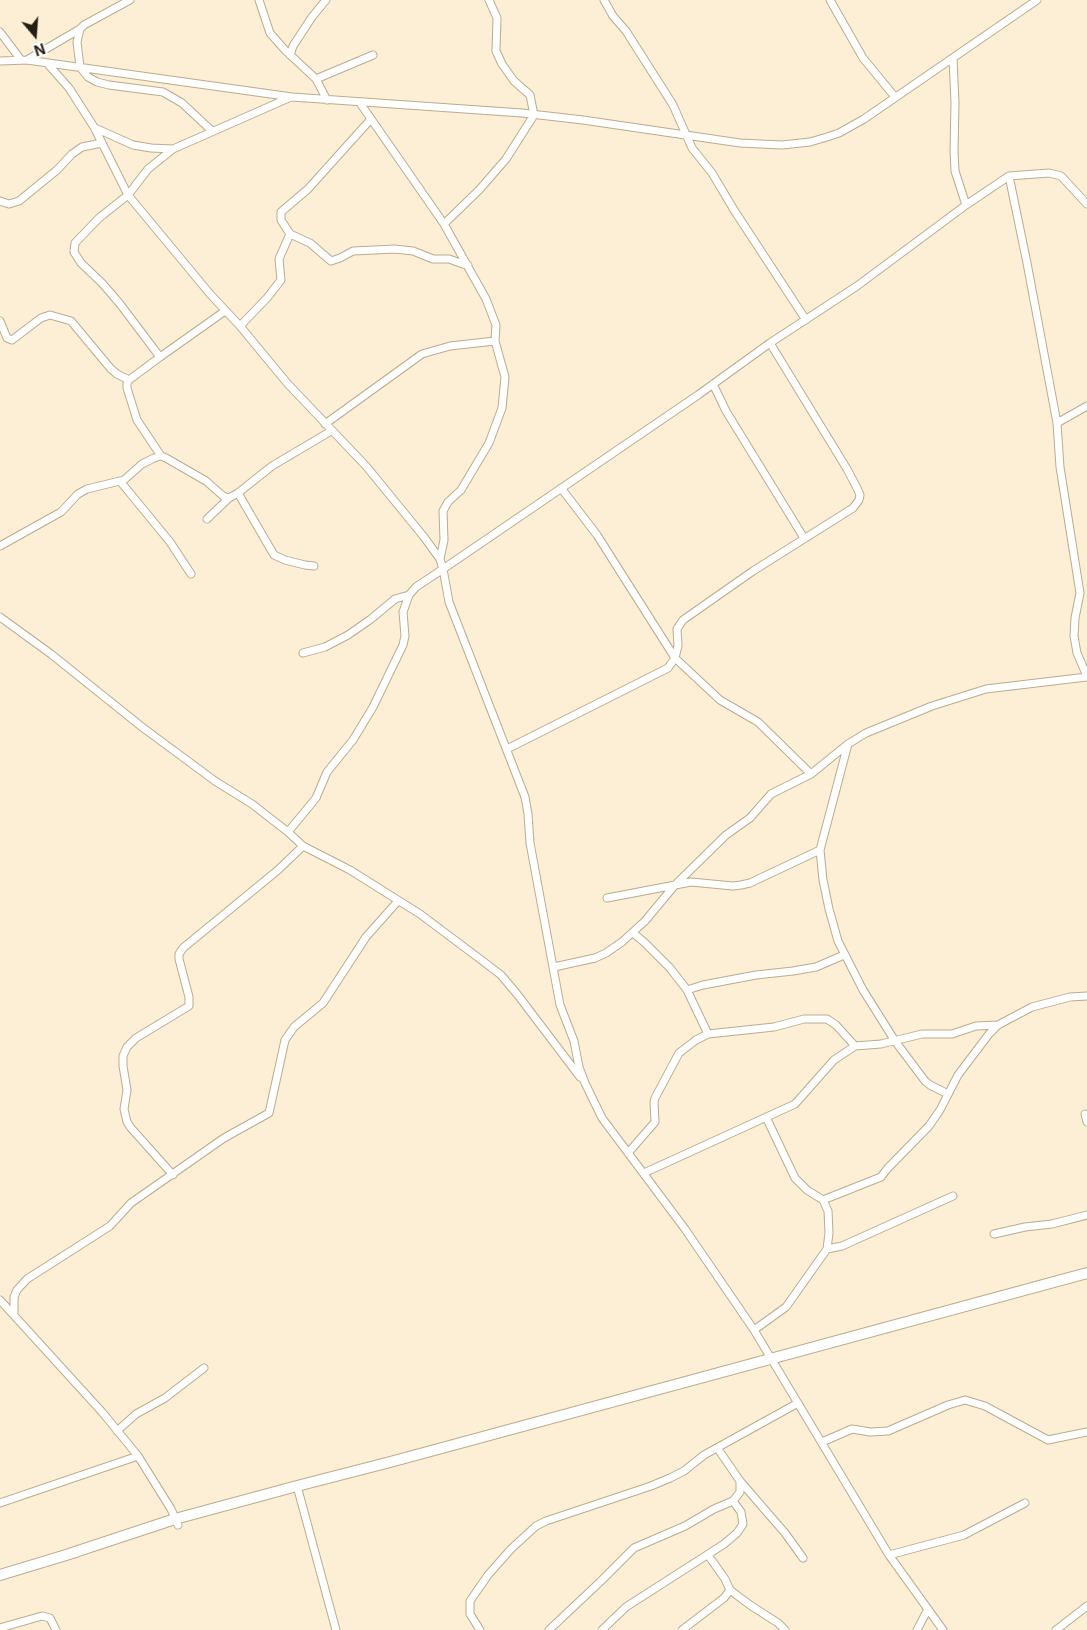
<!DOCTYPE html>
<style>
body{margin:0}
#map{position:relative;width:1087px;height:1630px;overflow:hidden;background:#fcefd5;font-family:Inter,sans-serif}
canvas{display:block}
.north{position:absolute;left:10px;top:10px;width:50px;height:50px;-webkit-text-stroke:4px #fefefe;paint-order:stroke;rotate:162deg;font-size:14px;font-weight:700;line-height:20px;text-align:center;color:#251f13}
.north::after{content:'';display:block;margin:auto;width:18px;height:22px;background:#251f13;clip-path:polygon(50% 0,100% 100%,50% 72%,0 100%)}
</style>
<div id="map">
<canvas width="1087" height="1630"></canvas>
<div class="north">N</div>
</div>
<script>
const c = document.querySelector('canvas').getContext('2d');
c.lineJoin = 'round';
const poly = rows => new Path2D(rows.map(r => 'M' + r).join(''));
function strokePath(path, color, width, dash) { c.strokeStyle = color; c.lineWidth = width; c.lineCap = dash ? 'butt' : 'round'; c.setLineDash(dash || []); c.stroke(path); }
const street = poly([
 [130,0,84,25,80,29,77,42,80,67,88,77,97,82,109,85,163,92,182,103,212,131],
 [259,0,270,33,285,50,316,79,327,100],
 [604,0,613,16,626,31,673,105,692,148,712,173,734,210,806,320],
 [830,0,863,58,895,97],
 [0,32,21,60],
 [290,55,293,46,312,17,326,0],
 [27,60,80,29],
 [0,61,27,60,292,97,522,113,583,120,740,143,782,145,810,142,827,137,839,133,864,119,1037,0],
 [47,63,69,88,94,127,128,195,210,294,240,326,287,383,366,466,424,537,440,559,443,569,416,587,409,595,403,612,405,636,403,645,373,707,353,740,327,772,316,798,288,832],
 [316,79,373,55],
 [360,103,444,224,486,299,496,325,495,341,505,377,502,408,489,443,461,490,448,502,443,511,444,540,440,559],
 [95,128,133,145,151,148,173,149,291,97],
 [173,149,148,169,128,195,99,218,75,243,74,252,81,263,102,283,120,304,160,357,225,311],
 [1009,176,1027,263,1057,423,1060,467,1080,593,1075,618,1074,636,1077,653,1087,676],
 [0,201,9,204,19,201,57,170,72,154,82,147,102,143],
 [966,205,1009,176,1049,173,1061,176,1087,204],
 [444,224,480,189,506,159,534,115,530,95,514,81,502,64,496,51,497,18,489,0],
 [290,234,310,243,331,261,340,258,353,251,395,249,413,251,433,259,449,259,463,264,468,265],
 [0,321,7,338,12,340,41,318,50,315,71,321,111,369,117,374,129,380],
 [240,326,267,298,281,280,279,259,290,234,281,220,281,212,308,189,371,119],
 [160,357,129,380,127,383,127,388,137,420,161,456],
 [713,384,726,411,804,538],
 [1057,423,1087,406],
 [325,424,422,354,450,346,495,341],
 [120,481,170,542,191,574],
 [561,488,597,535,675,658,720,700,758,722,811,774],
 [238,493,274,555,285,560,305,565,314,566],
 [207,519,229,498],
 [0,546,61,512,78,494,87,489,124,480,142,464,154,458,161,456,166,458,206,481,223,496,229,498,238,493,272,466,331,431],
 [0,617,51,654,142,727,215,781,252,804,288,832,303,846,350,870,420,914,484,962,501,975,517,994,580,1077],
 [303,653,325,647,348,635,371,619,395,599,409,595],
 [848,744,820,850,823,880,829,909,838,941,863,990,895,1041,925,1081,930,1085,948,1094],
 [507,749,668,668,675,658,678,646,677,629,683,620,753,571,853,508,859,500,860,495,857,488,847,469,770,343],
 [607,898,691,882,733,886,741,885,750,883,820,850],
 [633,933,644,942,670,968,687,990,708,1034],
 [554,967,595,958,606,953,622,942,645,921,675,885,726,835,750,818,771,794,811,774,848,744,866,733,932,706,986,689,1087,677],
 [687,990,703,985,756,975,793,971,816,967,844,955],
 [1085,1114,1087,1122],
 [628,1153,655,1122,654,1102,655,1098,679,1053,696,1040,708,1034,774,1027,804,1019,827,1019,836,1025,855,1046],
 [644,1173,795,1104,834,1060,855,1046,881,1044,922,1034,952,1034,976,1026,998,1025],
 [173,1175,131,1128,127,1122,124,1109,127,1090,123,1066,123,1056,127,1047,136,1038,189,1006,189,997,179,959,179,954,183,948,278,870,303,846],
 [823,1200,881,1177,887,1169,929,1126,940,1110,958,1075,989,1034,998,1025,1032,1007,1070,997,1087,996],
 [994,1234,1025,1227,1052,1224,1087,1215],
 [827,1249,842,1246,953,1196],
 [0,1300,102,1412,138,1456,171,1509,178,1525],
 [14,1315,14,1297,17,1290,27,1279,110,1226,131,1203,224,1138,269,1113,285,1040,294,1027,323,1003,366,937,398,901],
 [754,1330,786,1307,827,1249,829,1233,828,1211,823,1200,807,1190,795,1178,766,1117],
 [117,1431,136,1414,165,1398,204,1368],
 [822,1442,852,1429,870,1432,888,1431,948,1405,965,1400,985,1406,1048,1440,1087,1432],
 [718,1449,740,1481,785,1533,803,1558],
 [297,1486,336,1630],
 [0,1503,138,1456],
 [708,1555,725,1579,730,1590,750,1605,778,1623,785,1630],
 [889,1555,964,1535,1025,1503],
 [0,1628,42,1616,50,1618,56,1630],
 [480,1630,470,1614,470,1601,488,1575,511,1549,536,1526,546,1521,651,1486,670,1478,684,1471,704,1455,798,1403],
 [549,1630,601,1581,634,1548,685,1526,714,1509,733,1501,740,1492,740,1481],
 [602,1630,626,1607,724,1544,737,1533,743,1524,741,1512,733,1501],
 [682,1630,724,1598,730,1590],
 [917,1630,928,1609],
 [943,1630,889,1555,754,1330,685,1229,602,1118,585,1083,579,1067,574,1041,560,1005,530,843,528,814,525,797,449,602,443,569,698,395,770,343,857,286,966,205,955,171,954,151,955,103,953,58],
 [1056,1630,1087,1606]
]);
const secondary = poly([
 [69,1554,175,1519,297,1486,394,1461,1087,1273],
 [0,1575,76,1552]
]);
strokePath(street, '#bbac8c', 9);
strokePath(secondary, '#bbac8c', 12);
strokePath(street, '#fff', 7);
strokePath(secondary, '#fff', 10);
</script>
